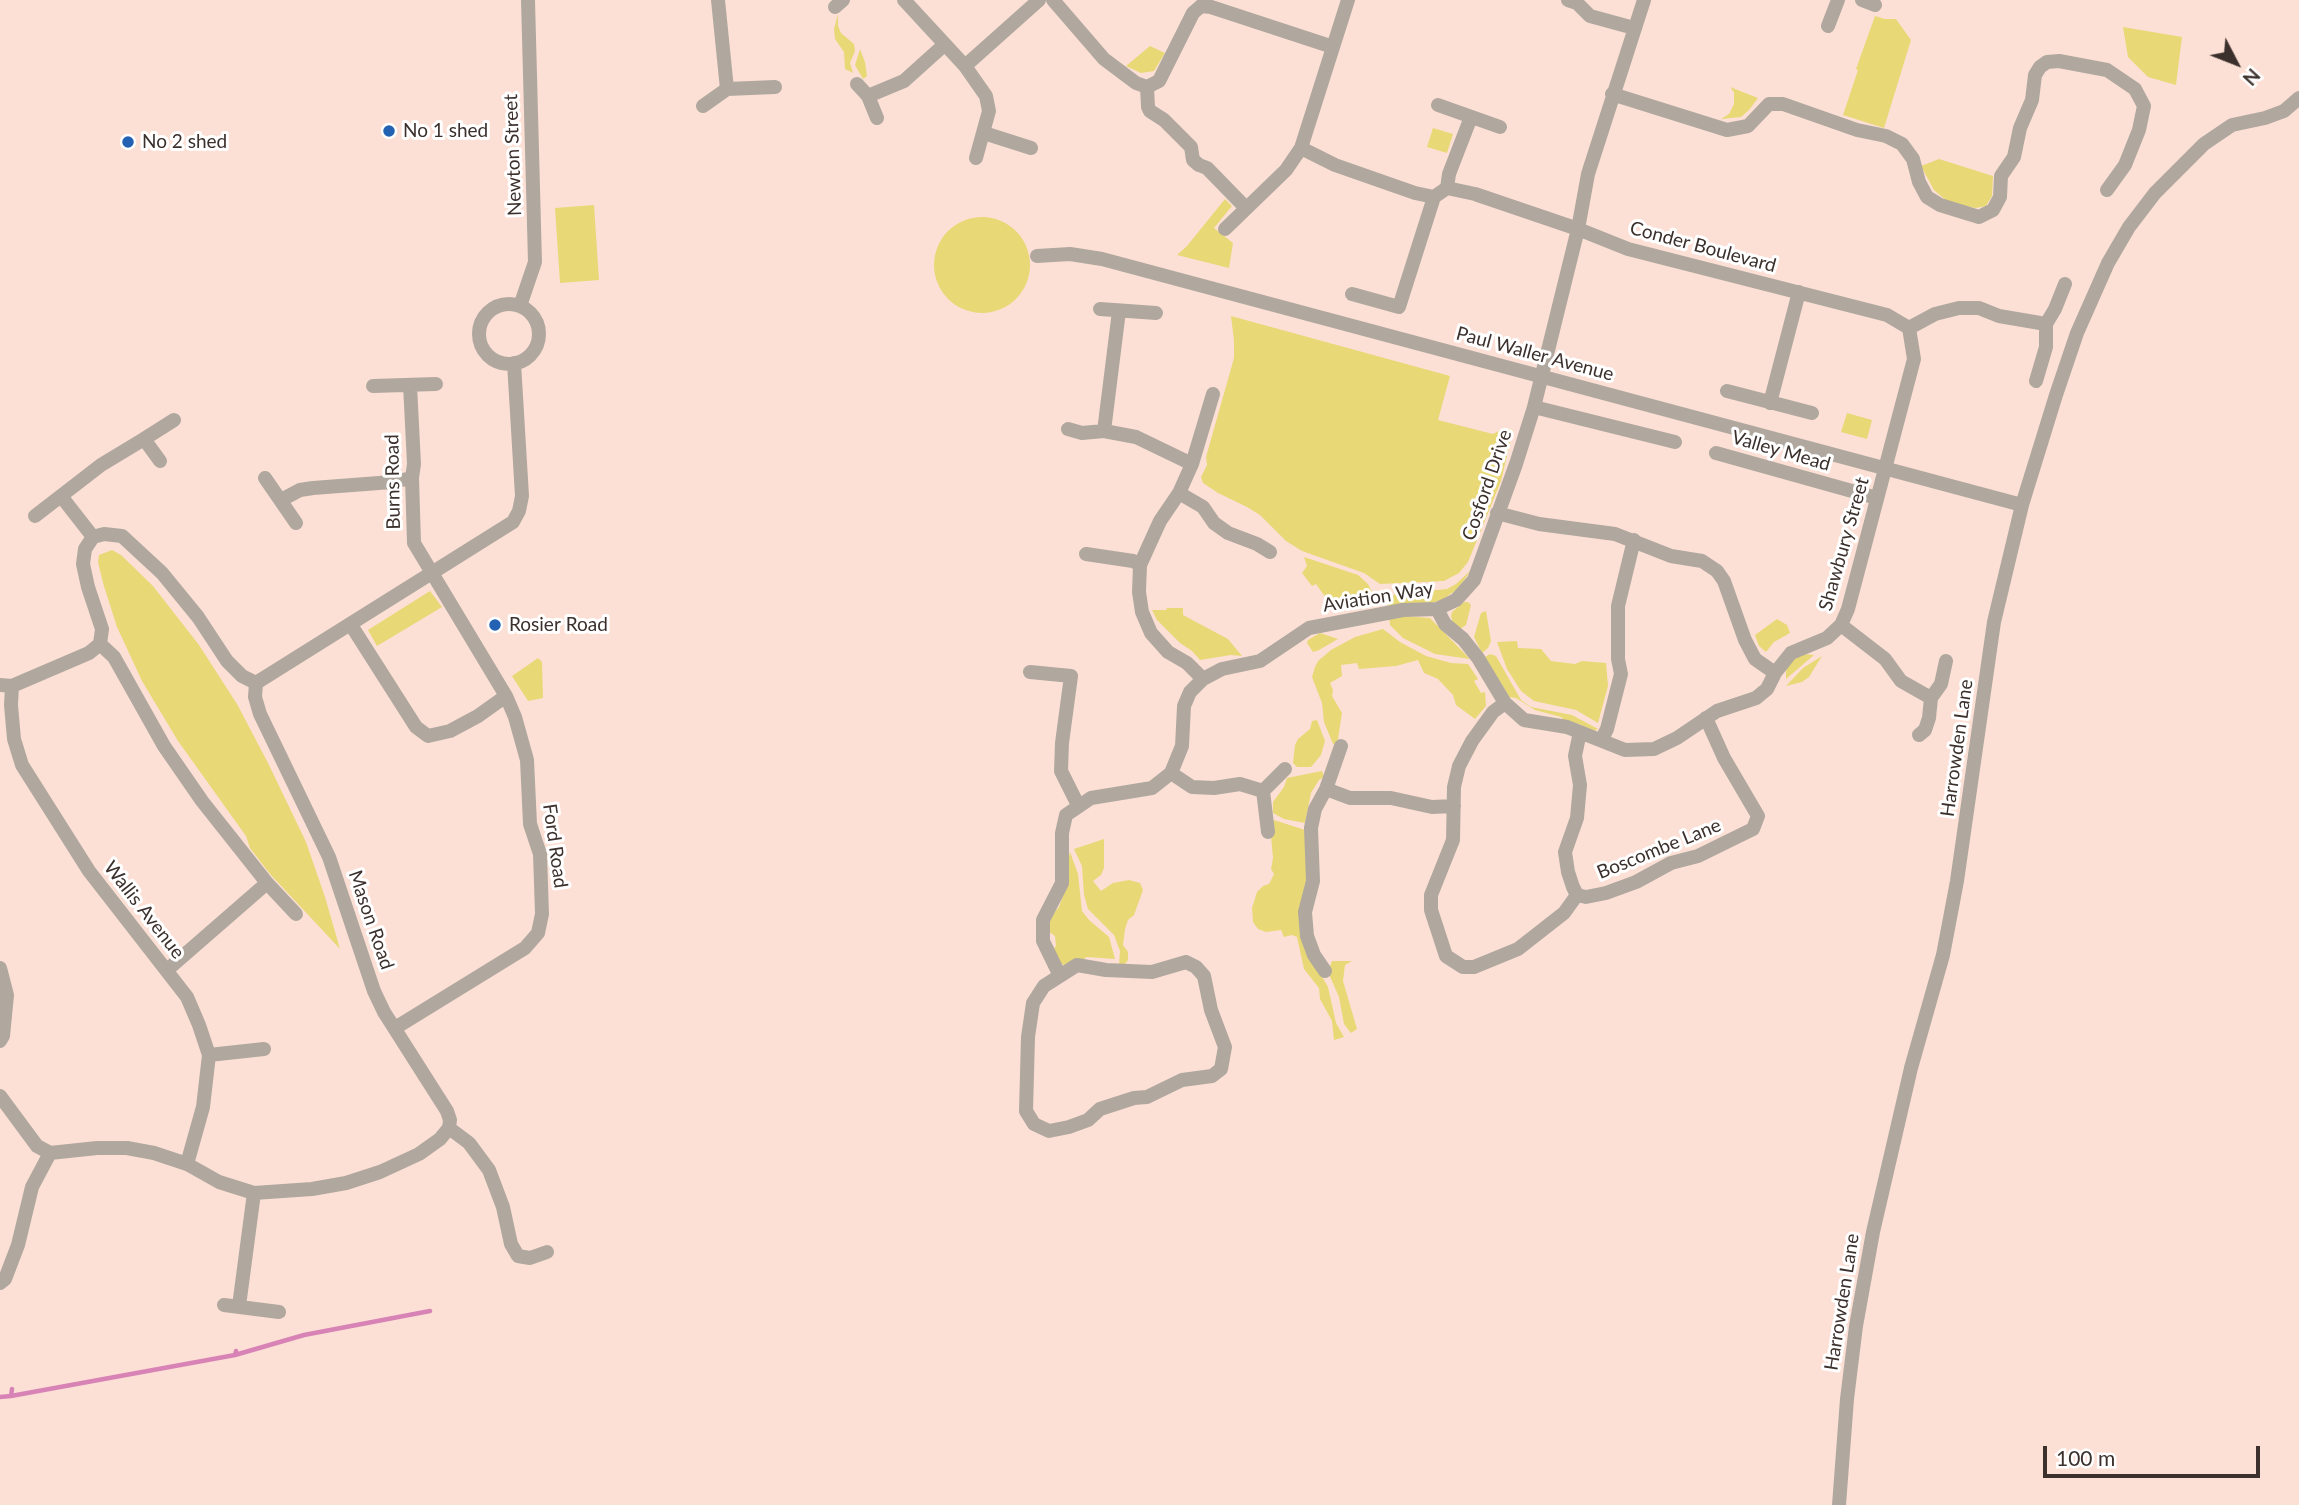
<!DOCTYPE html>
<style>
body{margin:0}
#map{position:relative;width:2299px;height:1505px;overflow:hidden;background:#fde0d5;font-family:Lato,sans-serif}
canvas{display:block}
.north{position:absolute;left:2201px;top:28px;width:70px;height:70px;-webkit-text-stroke:5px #fff;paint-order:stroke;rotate:132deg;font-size:19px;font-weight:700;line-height:28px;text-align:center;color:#3b302c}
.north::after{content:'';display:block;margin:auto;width:24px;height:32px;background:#3b302c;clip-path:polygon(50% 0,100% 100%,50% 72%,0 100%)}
.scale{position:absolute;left:2043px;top:1446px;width:217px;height:32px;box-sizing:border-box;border:4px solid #3b302c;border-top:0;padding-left:9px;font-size:21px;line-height:24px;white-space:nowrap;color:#3b302c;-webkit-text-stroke:5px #fff;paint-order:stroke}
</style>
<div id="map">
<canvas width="2299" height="1505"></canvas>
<div class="north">N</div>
<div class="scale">100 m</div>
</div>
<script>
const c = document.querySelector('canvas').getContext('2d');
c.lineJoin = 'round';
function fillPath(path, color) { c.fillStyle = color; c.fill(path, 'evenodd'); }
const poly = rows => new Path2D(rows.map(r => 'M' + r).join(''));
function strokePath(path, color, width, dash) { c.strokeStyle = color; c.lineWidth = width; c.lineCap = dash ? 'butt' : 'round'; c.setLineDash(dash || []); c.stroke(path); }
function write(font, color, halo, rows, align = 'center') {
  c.font = font + ' Lato,sans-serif'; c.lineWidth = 6; c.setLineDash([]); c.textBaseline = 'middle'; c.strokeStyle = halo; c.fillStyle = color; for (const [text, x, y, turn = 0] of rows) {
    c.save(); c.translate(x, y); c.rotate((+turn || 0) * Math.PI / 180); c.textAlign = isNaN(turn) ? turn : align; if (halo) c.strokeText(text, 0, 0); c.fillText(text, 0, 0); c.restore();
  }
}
const green = poly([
 [838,14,838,26,841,33,854,44,855,51,850,63,853,73,845,69,844,52,835,39,834,29],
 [1875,16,1885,19,1896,19,1911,40,1884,128,1843,115,1858,70,1856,69],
 [2123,27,2182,37,2176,85,2148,77,2128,57],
 [1150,46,1165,53,1154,71,1141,73,1126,66],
 [860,49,865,62,867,76,863,79,855,65],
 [1730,87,1758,98,1749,110,1741,117,1721,119,1729,114,1734,104,1734,92],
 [1433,128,1453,134,1447,153,1427,147],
 [1939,159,1993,176,1992,196,1986,206,1976,208,1964,206,1948,202,1934,190,1921,166],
 [1225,199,1232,206,1214,228,1233,243,1229,268,1177,255,1187,246],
 [594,205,599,280,560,283,555,208],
 '934 265a48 48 0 1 1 96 0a48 48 0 1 1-96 0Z',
 [1231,316,1450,376,1438,420,1493,434,1504,428,1513,430,1501,481,1468,562,1459,573,1444,581,1380,584,1364,573,1302,551,1286,541,1260,515,1247,507,1218,493,1203,483,1201,477,1207,465,1206,457,1234,358,1234,341],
 [1847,413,1872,420,1867,439,1841,432],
 [112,550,121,555,153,586,199,645,237,704,268,763,306,842,325,897,340,949,270,874,250,848,246,836,178,741,142,681,117,627,103,583,98,562,99,555],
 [1304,557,1358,575,1368,584,1376,600,1335,611,1316,584,1312,586,1302,573,1307,566],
 [1471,570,1459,588,1442,600,1423,605,1398,604,1388,609,1389,600,1395,594,1447,589,1456,584],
 [430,591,442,607,377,646,368,630],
 [1464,602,1468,602,1471,605,1466,625,1460,629,1453,623,1451,616,1452,612],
 [1167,608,1183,608,1183,615,1228,639,1242,656,1231,655,1200,660,1192,651,1180,643,1157,620,1152,610,1166,610],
 [1486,611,1491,641,1488,648,1482,653,1474,637,1481,613],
 [1402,616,1430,618,1470,659,1435,654,1403,638,1390,625,1389,617],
 [1777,619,1787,625,1790,633,1774,642,1766,652,1759,646,1755,635],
 [1383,629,1400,642,1426,656,1451,663,1468,664,1478,679,1474,681,1481,693,1485,692,1486,706,1475,719,1456,705,1453,695,1438,679,1424,673,1418,660,1396,666,1359,669,1357,663,1341,665,1342,676,1330,683,1333,690,1332,696,1342,713,1337,745,1333,744,1324,722,1322,703,1312,677,1315,667,1318,661,1331,650,1355,637],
 [1320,633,1338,639,1319,650,1313,652,1307,643,1308,640],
 [1517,641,1518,648,1541,649,1551,661,1575,664,1582,661,1606,663,1608,686,1598,723,1576,710,1534,701,1521,691,1507,669,1497,642],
 [1490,654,1496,656,1521,700,1531,707,1572,715,1598,729,1594,731,1579,724,1565,722,1561,717,1535,710,1516,698,1509,697,1485,657],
 [1804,654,1814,655,1786,679,1786,668,1794,659],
 [1822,656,1809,677,1802,682,1786,686,1803,668],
 [538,658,542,662,543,698,528,701,512,676],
 [1317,720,1325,741,1321,755,1311,767,1297,767,1293,763,1295,745,1298,739,1310,729,1312,721],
 [1322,771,1324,777,1319,780,1311,793,1305,823,1284,819,1273,813,1273,802,1284,787,1287,778],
 [1274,820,1305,830,1311,958,1328,987,1336,1023,1344,1037,1334,1040,1332,1021,1320,999,1319,988,1304,969,1297,937,1292,935,1284,937,1281,930,1266,932,1258,929,1253,922,1252,908,1257,892,1263,886,1269,884,1274,874,1271,869,1273,858,1270,825],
 [1104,839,1104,868,1101,875,1093,881,1101,891,1113,883,1129,880,1140,883,1143,890,1134,915,1128,920,1125,929,1123,945,1128,952,1128,960,1125,964,1119,965,1120,951,1114,935,1088,909,1084,895,1082,866,1074,849],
 [1070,852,1078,874,1082,911,1089,920,1109,937,1115,959,1087,957,1079,962,1065,965,1061,964,1052,951,1056,946,1055,936,1048,931,1048,926,1053,914,1059,907,1069,878,1067,865],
 [1332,961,1352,961,1345,965,1343,981,1357,1029,1351,1033,1344,1024,1339,997,1328,972]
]);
const stream = poly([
 [236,1351,235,1355,304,1335,430,1311],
 [12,1389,11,1396,235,1355],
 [0,1397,11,1396]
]);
const minor = poly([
 [718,0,727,89],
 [904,0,965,66,986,96,989,111,976,158],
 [1053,0,1104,59,1136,83,1147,87,1159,81,1193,13,1201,6,1211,7,1333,47],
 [1568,0,1577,3,1590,16,1634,28],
 [1644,0,1588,174,1578,229,1628,249,1887,315,1909,328],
 [1862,0,1875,5],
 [835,7,843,0],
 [1828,26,1838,0],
 [965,66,1039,0],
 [857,84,868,96,877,118],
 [1147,87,1148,107,1150,111,1164,120,1191,147,1193,160,1199,165,1207,168,1245,207],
 [1612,94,1727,130,1748,126,1769,104,1783,104,1857,130,1886,136,1902,144,1913,159,1919,182,1927,197,1940,205,1979,217,1993,210,2000,197,2001,176,2014,157,2020,128,2032,100,2035,75,2040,67,2047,62,2059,61,2107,70,2135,89,2144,106,2139,130,2125,165,2107,190],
 [868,96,904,81,944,45],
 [1438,105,1500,127],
 [703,106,727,89,775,87],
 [984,133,1031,148],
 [1447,188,1449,174,1471,117],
 [1225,229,1286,170,1301,148,1348,0],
 [1037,256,1070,254,1102,259,2022,505],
 [1352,294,1399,307,1434,197],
 '479 334a30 30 0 1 1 60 0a30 30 0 1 1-60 0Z',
 [520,306,535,262,528,0],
 [1100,309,1156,313],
 [1909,328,1935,314,1959,308,1979,308,1999,316,2046,324],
 [2036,381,2046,347,2046,324,2055,309,2065,284],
 [373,386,436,384],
 [1727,391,1812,413],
 [1770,403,1799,292],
 [1534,407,1675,442],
 [1068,429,1082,433,1104,431,1136,437,1192,464],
 [1104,431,1119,311],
 [144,439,174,420],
 [1716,453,1877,498],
 [265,478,296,523],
 [1179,493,1203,507,1214,523,1228,533,1257,544,1270,552],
 [61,496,93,537],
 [281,500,300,490,313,488,392,482,412,478],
 [1497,513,1539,524,1615,534,1671,556,1702,561,1717,571,1724,581,1745,640,1755,659,1775,673],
 [35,516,101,465,144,439,160,461],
 [1086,554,1133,561,1140,565],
 [1437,609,1445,624,1463,639,1478,658,1505,703,1524,720,1567,727,1625,750,1654,749,1677,738,1717,711,1756,698,1767,689,1775,673,1791,653,1827,638,1841,625,1848,609,1914,359,1909,328],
 [351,625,416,727,428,736,450,731,478,716,506,696],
 [1841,625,1885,659,1901,681,1931,698],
 [100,644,114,657,164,746,202,801,267,883,167,970],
 [1030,672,1071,676,1062,743,1061,771,1078,805],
 [1203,679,1187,663,1168,652,1151,633,1142,612,1139,592,1140,565,1160,521,1179,493,1192,464,1213,394],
 [0,685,12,686,89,653,100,644,102,629,88,587,83,564,85,549,93,537,104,534,122,536,162,573,198,617,227,661,242,676,256,683],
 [12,686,11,705,14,739,22,765,89,871,187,997,199,1025,209,1055,203,1107,187,1164],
 [1505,703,1493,712,1472,741,1459,766,1454,787,1453,840,1431,895,1431,910,1446,956,1463,967,1474,967,1518,949,1564,913,1577,895],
 [1580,732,1575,756,1580,785,1577,818,1565,852,1568,872,1573,887,1577,895,1586,897,1606,893,1636,882,1671,863,1698,856,1753,829,1758,816,1724,758,1706,718],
 [1919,735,1925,730,1929,718,1931,698,1941,684,1946,661],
 [1602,739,1607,729,1621,674,1618,659,1618,606,1634,540],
 [1171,773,1192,787,1214,788,1240,784,1263,791],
 [1326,789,1350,798,1391,798,1432,807,1454,806],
 [1268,832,1263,791,1285,769],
 [267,883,296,914],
 [1186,962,1196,967,1204,976,1211,1010,1225,1047,1221,1069,1212,1076,1182,1080,1147,1097,1134,1098,1100,1109,1088,1120,1069,1127,1049,1131,1034,1124,1026,1111,1028,1037,1033,1003,1044,986,1077,965,1106,970,1152,972,1186,962],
 [0,968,7,995,3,1036,0,1041],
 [1325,971,1314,955,1307,936,1305,912,1313,881,1311,828,1315,809,1326,789,1341,746],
 [1060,976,1043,941,1043,920,1062,883,1062,833,1066,815,1091,798,1152,788,1171,773,1182,746,1184,706,1190,692,1203,679,1222,669,1260,661,1309,628,1403,610,1437,609,1456,600,1474,580,1516,464,1534,407,1578,229,1475,194,1447,188,1434,197,1415,193,1335,165,1301,148],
 [395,1028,525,948,538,933,542,914,540,854,530,824,527,760,515,717,506,696,414,543,412,478,414,464,410,385],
 [209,1055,264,1049],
 [0,1096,37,1146,50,1153,97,1148,127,1148,154,1153,187,1164,219,1182,254,1193,312,1189,346,1183,380,1172,419,1154,440,1139,449,1128,450,1120,447,1111,384,1012,374,991,329,857,260,714,255,697,256,683,513,522,519,511,522,496,514,363],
 [449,1128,469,1143,489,1170,503,1207,511,1244,518,1256,530,1258,547,1252],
 [0,1283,5,1279,18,1245,32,1187,50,1153],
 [224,1305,279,1312],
 [239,1306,254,1193],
 [1839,1505,1847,1399,1856,1326,1873,1232,1911,1068,1943,955,1957,881,1994,622,2022,505,2056,395,2077,333,2108,263,2129,227,2155,193,2204,144,2232,125,2265,118,2284,111,2299,98]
]);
const markers = [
 [389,131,7,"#2361b2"],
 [128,142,7,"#2361b2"],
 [495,625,7,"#2361b2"]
];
const poiNames = [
 ["No 1 shed",403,131],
 ["No 2 shed",142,142],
 ["Rosier Road",509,625]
];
const streetNames = [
 ["Newton Street",513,155,-92],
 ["Conder Boulevard",1703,247,15],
 ["Paul Waller Avenue",1535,354,15],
 ["Valley Mead",1781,451,16],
 ["Burns Road",393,482,-91],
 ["Cosford Drive",1487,485,-71],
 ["Shawbury Street",1844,544,-74],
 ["Aviation Way",1378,597,-9],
 ["Harrowden Lane",1957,748,-82],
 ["Ford Road",555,846,82],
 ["Boscombe Lane",1659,849,-22],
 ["Wallis Avenue",144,910,52],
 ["Mason Road",371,920,71],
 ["Harrowden Lane",1842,1302,-81]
];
fillPath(green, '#e8d876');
strokePath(stream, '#d883b6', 4.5);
strokePath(minor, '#b0a89f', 14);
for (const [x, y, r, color] of markers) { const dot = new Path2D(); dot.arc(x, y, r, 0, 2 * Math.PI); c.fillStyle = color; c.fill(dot); strokePath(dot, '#fff', 2.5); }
write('19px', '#3b302c', '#fff', poiNames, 'left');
write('19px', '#3b302c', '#fff', streetNames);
</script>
